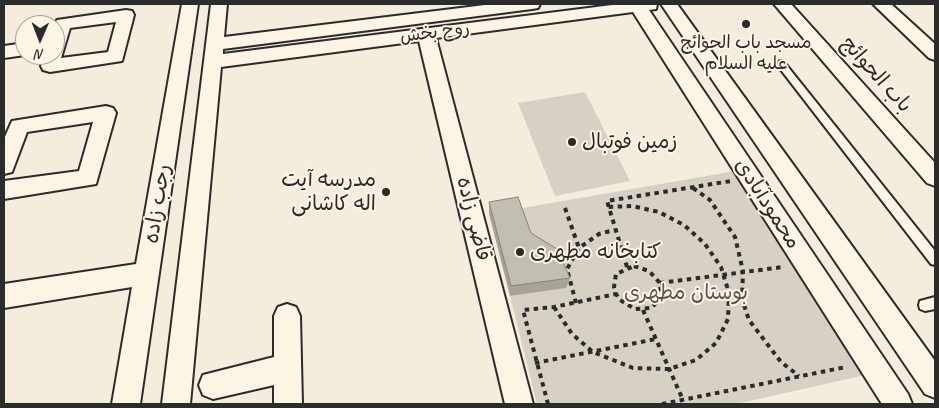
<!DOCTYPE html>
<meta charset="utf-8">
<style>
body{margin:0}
#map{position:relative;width:939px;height:408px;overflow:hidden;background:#f4edde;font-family:Caveat,sans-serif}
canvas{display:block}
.frame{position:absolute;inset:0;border:5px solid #2b2b2b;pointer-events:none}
.north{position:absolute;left:15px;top:15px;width:50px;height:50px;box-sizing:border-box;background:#fcf5e5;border:1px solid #a8a49b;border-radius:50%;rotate:181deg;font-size:14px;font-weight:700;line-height:20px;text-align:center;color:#2b2b2b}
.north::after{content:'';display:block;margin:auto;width:18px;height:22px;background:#2b2b2b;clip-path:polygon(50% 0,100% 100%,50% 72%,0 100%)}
</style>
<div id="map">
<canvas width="939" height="408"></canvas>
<div class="frame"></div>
<div class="north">N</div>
</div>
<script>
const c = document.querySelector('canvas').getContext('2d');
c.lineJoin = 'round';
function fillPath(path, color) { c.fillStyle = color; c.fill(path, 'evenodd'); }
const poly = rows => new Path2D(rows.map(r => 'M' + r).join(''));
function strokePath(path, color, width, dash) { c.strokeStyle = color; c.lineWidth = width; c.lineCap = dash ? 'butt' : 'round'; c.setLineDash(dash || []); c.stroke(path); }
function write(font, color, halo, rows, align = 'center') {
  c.font = font + ' Caveat,"Playpen Sans Arabic",sans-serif'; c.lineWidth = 4; c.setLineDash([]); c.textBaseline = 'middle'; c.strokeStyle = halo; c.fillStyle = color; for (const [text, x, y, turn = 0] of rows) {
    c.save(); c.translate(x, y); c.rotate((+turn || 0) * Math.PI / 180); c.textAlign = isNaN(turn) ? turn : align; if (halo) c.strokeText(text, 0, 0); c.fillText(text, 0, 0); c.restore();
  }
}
const green = poly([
 [585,92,630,181,555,196,518,103],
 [741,170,874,373,736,404,537,404,510,296,565,288,529,244,517,209]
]);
const path = poly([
 [693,188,710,200,735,237,743,271,742,299,749,320,781,362,799,376],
 [565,208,579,248],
 [634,266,649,271,660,283,661,298,651,308,635,309,620,300,616,294,614,287,616,274,634,266],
 [627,267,607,201,731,181],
 [660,283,783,267],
 [576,303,567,269,579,248,599,234,614,230],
 [554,307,572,334,593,352,633,368,669,369,696,360,716,343,728,319,729,293,721,267,705,244,684,225,659,212,632,206,607,207],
 [643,310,683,400],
 [535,363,656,339],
 [548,404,523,310,554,307,616,294],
 [662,404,846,367]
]);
const lane = poly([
 [781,61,784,62,935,251,935,265,931,264,778,66,778,62,781,61],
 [935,297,935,309,925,311,920,309,919,305,920,301,935,297]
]);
const street = poly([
 [182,4,198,4,140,404,112,404,132,287,4,308,4,284,136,264,182,4],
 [211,4,227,4,224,37,493,4,540,4,538,8,532,9,223,49,223,54,620,4,657,4,656,9,649,10,908,394,912,404,882,404,633,12,436,38,533,404,505,404,419,41,221,67,190,404,162,404,211,4],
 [661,4,677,4,935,361,935,398,925,394,661,4],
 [774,4,791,4,935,163,935,186,927,183,774,4],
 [873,4,891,4,935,44,935,60,929,58,873,4],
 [126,10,132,11,134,15,122,61,50,72,43,70,41,66,44,55,55,55,54,25,57,20,126,10],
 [116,22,108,52,61,58,70,28,116,22],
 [25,43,25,55,4,58,4,46,25,43],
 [106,106,113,108,116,113,96,184,4,199,4,181,79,171,93,122,27,132,12,172,4,174,4,139,12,121,106,106],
 [287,304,296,307,300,316,302,404,274,404,274,385,213,399,203,395,199,385,203,375,274,357,274,316,278,307,287,304]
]);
const wall = poly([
 [489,202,531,233,570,278,566,288,510,296,489,214]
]);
const building = poly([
 [518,197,531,233,557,249,570,278,511,286,489,202,518,197]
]);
const markers = [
 [746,24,5,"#2b2b2b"],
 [572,142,5,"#2b2b2b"],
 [386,192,5,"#2b2b2b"],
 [520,252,5,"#2b2b2b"]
];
const farStreetnames = [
 ["روح بخش",435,33,-7]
];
const farPoinames = [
 ["مسجد باب الحوائج",746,43],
 ["علیه السلام",746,64]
];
const streetNames = [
 ["باب الحوائج",876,75,48],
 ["رجب زاده",158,204,-81],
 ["محمودآبادی",767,204,57],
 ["قاضی زاده",473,219,76]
];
const poiNames = [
 ["زمین فوتبال",582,142],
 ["مدرسه آیت",376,180,"right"],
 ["اله کاشانی",376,204,"right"],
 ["کتابخانه مطهری",530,252]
];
const parkNames = [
 ["بوستان مطهری",686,293]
];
fillPath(green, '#d6d1c4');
strokePath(lane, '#2b2b2b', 4);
strokePath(street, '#2b2b2b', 4);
strokePath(path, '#2b2b2b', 4, [4.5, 4.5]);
fillPath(lane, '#fcf5e5');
fillPath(street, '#fcf5e5');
fillPath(wall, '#a7a398');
fillPath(building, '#c2bdb1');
strokePath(building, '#88847c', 1);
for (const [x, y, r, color] of markers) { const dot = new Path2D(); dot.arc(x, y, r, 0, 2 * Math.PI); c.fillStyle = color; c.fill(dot); strokePath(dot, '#fcf5e5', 2); }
write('18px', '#2b2b2b', '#fcf5e5', farStreetnames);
write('18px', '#2b2b2b', '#fcf5e5', farPoinames);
write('21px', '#2b2b2b', '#fcf5e5', streetNames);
write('21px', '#2b2b2b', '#fcf5e5', poiNames, 'left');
write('21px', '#565451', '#fcf5e5', parkNames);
</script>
